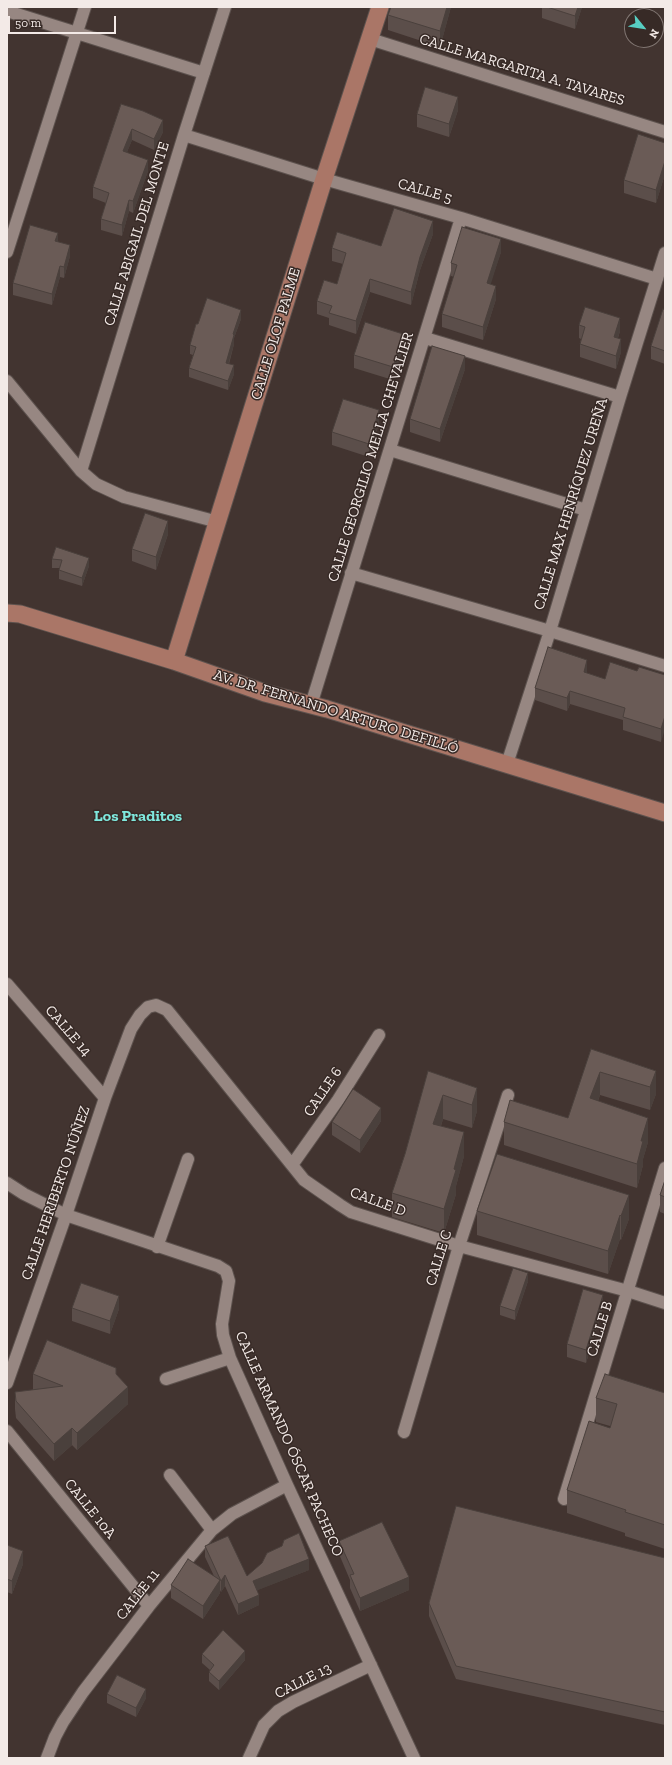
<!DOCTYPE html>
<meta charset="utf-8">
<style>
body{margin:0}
#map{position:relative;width:672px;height:1765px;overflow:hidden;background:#423430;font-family:"Zilla Slab",serif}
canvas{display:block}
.frame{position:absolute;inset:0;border:8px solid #f3eae7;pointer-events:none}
.north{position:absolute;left:624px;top:8px;width:40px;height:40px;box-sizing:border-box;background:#372a26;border:1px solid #827773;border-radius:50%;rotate:120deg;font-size:11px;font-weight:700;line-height:16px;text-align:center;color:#f3eae7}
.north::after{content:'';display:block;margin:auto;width:14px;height:18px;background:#57cec2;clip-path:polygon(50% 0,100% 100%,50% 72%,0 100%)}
.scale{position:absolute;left:8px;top:16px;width:108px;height:18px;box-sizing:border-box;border:2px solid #f3eae7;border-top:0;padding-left:5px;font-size:12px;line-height:14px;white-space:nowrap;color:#f3eae7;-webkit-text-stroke:3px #372a26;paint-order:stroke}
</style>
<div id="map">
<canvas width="672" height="1765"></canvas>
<div class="frame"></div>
<div class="north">N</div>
<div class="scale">50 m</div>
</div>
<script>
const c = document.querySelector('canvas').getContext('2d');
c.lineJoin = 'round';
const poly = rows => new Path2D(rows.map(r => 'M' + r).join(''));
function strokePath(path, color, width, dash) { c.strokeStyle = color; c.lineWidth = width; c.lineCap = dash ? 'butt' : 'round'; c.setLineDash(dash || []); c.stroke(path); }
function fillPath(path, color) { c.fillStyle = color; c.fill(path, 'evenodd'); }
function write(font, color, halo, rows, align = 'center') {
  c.font = font + ' "Zilla Slab",serif'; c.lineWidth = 3; c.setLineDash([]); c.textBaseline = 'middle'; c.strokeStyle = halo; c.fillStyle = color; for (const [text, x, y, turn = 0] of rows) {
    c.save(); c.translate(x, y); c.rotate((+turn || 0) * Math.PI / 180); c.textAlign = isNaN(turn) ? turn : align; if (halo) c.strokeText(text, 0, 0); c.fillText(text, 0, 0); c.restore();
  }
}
const street = poly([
 [7,11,204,73],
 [370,39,665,132],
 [184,135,324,179,461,218,657,279],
 [7,252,85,7],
 [425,338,620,397],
 [7,381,81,471,96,484,124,497,218,522],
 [390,450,586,510],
 [81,471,184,135,225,7],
 [351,573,550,631,665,666],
 [311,705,461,218],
 [507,764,550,631,620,397,665,253],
 [7,984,105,1098],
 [292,1165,338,1100,379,1035],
 [7,1183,24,1194,66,1215,218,1266,226,1271,229,1281,222,1324,223,1335,230,1358,287,1485,414,1758],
 [157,1247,188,1159],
 [166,1379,230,1358],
 [7,1383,66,1215,105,1098,131,1029,140,1015,148,1007,156,1005,167,1010,304,1180,340,1205,351,1212,459,1246,628,1291,665,1303],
 [7,1431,149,1606],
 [404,1432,459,1246,508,1095],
 [170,1475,212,1530],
 [564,1499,665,1168],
 [47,1758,55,1737,63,1722,83,1692,149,1606,212,1530,232,1514,287,1485],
 [249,1758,264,1725,278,1711,293,1702,371,1665]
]);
const secondary = poly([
 [7,613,20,614,174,661,265,693,327,709,665,813],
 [174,661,324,179,380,7]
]);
const wall = poly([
 [391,7,451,7,440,47,388,30,388,15],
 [542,7,582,7,575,29,542,18],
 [121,104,163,132,154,150,132,140,127,152,148,171,133,213,129,211,122,236,101,230,101,219,106,203,93,198,93,187],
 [458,110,449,137,417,127,417,114],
 [665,143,665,174,656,203,624,193,624,180],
 [433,234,420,270,411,305,370,292,356,334,329,325,329,318,317,314,317,301,337,284,343,264,332,261,332,248,381,246],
 [58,242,70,256,64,278,60,277,52,305,13,295,13,283],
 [501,252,490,284,496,299,483,340,442,327,442,314,454,277,451,276,451,263],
 [665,310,665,364,651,359,651,346],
 [241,319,234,338,234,344,229,364,234,374,228,390,189,377,189,368,193,355,190,354,190,345,198,324],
 [579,325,620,331,618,338,621,352,616,369,580,357,580,344,581,339,579,338],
 [403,347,393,380,354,368,354,355],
 [465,369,440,442,410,432,410,419],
 [379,423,369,457,332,445,332,432],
 [168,534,156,570,132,561,132,549],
 [56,547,89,566,82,586,59,579,59,568,52,568,52,559],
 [637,671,665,675,661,742,623,730,623,720,570,704,567,711,535,700,535,688,587,673,605,679],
 [591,1049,656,1071,656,1094,650,1110,600,1095,598,1101,648,1142,643,1159,643,1165,637,1188,504,1145,504,1122,568,1118],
 [428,1071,477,1088,477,1111,472,1128,443,1119,441,1126,464,1156,456,1186,456,1194,444,1233,392,1217,392,1193,405,1154],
 [381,1121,360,1153,332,1135,332,1122],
 [497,1154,629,1219,621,1240,620,1239,608,1274,477,1235,477,1211],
 [665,1180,665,1214,660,1212,660,1195],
 [528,1281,515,1320,500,1315,500,1306],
 [72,1308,119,1309,110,1334,72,1321],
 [603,1308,586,1363,567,1357,567,1344],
 [33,1374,116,1374,128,1404,77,1450,72,1445,54,1461,16,1418,15,1409,15,1392,33,1390],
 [665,1393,665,1549,625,1536,625,1533,567,1513,567,1490,610,1428,610,1426,596,1422,596,1398],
 [339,1541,409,1590,360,1611,350,1588,350,1580,339,1554],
 [7,1545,23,1564,12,1594,7,1592],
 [205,1546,247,1576,309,1570,257,1590,259,1605,238,1615,225,1586,221,1592,220,1590,220,1593,203,1619,171,1598,171,1585,214,1576,205,1557],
 [665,1558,665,1725,456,1679,429,1616,429,1603],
 [202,1654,245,1660,219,1690,209,1681,209,1672,210,1670,202,1663],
 [107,1694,146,1698,136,1717,107,1703]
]);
const shadedWall = poly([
 [447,7,451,7,440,47,440,31],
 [578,7,582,7,575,29,575,16],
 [458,97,458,110,449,137,449,124],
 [163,120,163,132,154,150,154,139],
 [132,129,132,140,123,162,123,151],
 [148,160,148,171,133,213,133,201],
 [665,161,665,174,656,203,656,190],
 [129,200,129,211,122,236,122,225],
 [433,221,433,234,420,270,411,305,411,292,420,257],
 [58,233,58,244,55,241],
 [501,239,501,252,487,296,487,283],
 [70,245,70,256,64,278,64,267],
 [60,266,60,277,52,305,52,294],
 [370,279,370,292,356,334,356,321],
 [496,286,496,299,483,340,483,327],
 [241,310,241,319,234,338,234,344,226,372,226,363,233,334],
 [620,318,620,331,614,349,614,337],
 [403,334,403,347,393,380,393,367],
 [621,339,621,352,616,369,616,356],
 [465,356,465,369,440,442,440,429],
 [234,365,234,374,228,390,228,381],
 [379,410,379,423,369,457,369,444],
 [168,521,168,534,156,570,156,557],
 [89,558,89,566,82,586,82,578],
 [587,660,587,673,584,685,584,672],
 [570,691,570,704,567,711,567,698],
 [665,716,665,729,661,742,661,729],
 [656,1071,656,1094,650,1110,650,1087],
 [600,1072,600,1095,590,1122,590,1098],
 [477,1088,477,1111,472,1128,472,1105],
 [443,1095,443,1119,433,1148,433,1124],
 [381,1108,381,1121,360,1153,360,1140],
 [648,1118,648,1142,643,1159,643,1165,637,1188,637,1164,641,1141],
 [464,1132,464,1156,456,1186,456,1194,444,1233,444,1209,454,1169],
 [629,1195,629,1219,621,1240,621,1216],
 [620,1215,620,1239,608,1274,608,1251],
 [528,1273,528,1281,515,1320,515,1311],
 [603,1295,603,1308,586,1363,586,1350],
 [119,1296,119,1309,110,1334,110,1321],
 [128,1387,128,1404,77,1450,77,1433],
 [72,1428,72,1445,54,1461,54,1444],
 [23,1551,23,1564,12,1594,12,1581],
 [309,1559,309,1570,253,1592,253,1581],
 [225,1575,225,1586,221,1592,221,1581],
 [409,1577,409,1590,360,1611,360,1598],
 [220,1580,220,1593,203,1619,203,1606],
 [259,1595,259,1605,238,1615,238,1604],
 [245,1651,245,1660,219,1690,219,1681],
 [146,1689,146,1698,136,1717,136,1708]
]);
const building = poly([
 [391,7,447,7,440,31,388,15,391,7],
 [547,7,578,7,575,16,547,7],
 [425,87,458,97,449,124,417,114,425,87],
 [121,104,143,111,163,120,154,139,132,129,123,151,148,160,133,201,129,200,122,225,101,219,109,193,93,187,121,104],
 [638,134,665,143,665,161,656,190,624,180,638,134],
 [394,208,433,221,420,257,411,292,370,279,356,321,329,313,332,306,317,301,324,280,337,284,346,253,332,248,337,232,381,246,394,208],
 [30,225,58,233,55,241,70,245,64,267,60,266,52,294,13,283,30,225],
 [462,227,501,239,487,283,496,286,483,327,442,314,457,265,451,263,462,227],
 [207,298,241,310,233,334,234,335,226,363,234,365,228,381,189,368,196,347,190,345,196,324,198,324,207,298],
 [585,307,620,318,614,337,621,339,616,356,580,344,585,327,579,325,585,307],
 [663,309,665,310,665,351,651,346,663,309],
 [365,322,403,334,393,367,354,355,365,322],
 [432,346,465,356,440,429,410,419,432,346],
 [343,399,379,410,369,444,332,432,343,399],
 [145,513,168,521,156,557,132,549,145,513],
 [56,547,89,558,82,578,59,570,62,560,52,559,56,547],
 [548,647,587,660,584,672,605,679,610,662,637,671,639,667,665,675,665,716,661,729,623,717,625,708,570,691,567,698,535,688,548,647],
 [591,1049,656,1071,650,1087,600,1072,590,1098,648,1118,641,1141,643,1141,637,1164,504,1122,510,1100,568,1118,591,1049],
 [428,1071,477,1088,472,1105,443,1095,433,1124,464,1132,454,1169,456,1170,444,1209,392,1193,405,1154,428,1071],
 [353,1089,381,1108,360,1140,332,1122,353,1089],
 [497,1154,629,1195,621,1216,620,1215,608,1251,477,1211,497,1154],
 [665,1180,665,1197,660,1195,665,1180],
 [513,1268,528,1273,515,1311,500,1306,513,1268],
 [81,1283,119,1296,110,1321,72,1308,81,1283],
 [583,1289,603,1295,586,1350,567,1344,583,1289],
 [47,1340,116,1368,116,1374,128,1387,77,1433,72,1428,54,1444,16,1401,15,1392,63,1386,33,1374,47,1340],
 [605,1374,665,1393,665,1525,625,1512,626,1510,567,1490,589,1421,610,1428,617,1404,596,1398,605,1374],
 [456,1506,665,1558,665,1712,456,1666,429,1603,456,1506],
 [382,1522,409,1577,360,1598,350,1575,354,1574,339,1541,382,1522],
 [299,1533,309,1559,253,1581,259,1595,238,1604,225,1575,221,1581,205,1546,228,1536,247,1576,262,1563,267,1553,282,1546,284,1540,299,1533],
 [7,1545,23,1551,12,1581,7,1579,7,1545],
 [188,1559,220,1580,203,1606,171,1585,188,1559],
 [223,1630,245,1651,219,1681,209,1672,214,1665,202,1654,223,1630],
 [117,1675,146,1689,136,1708,107,1694,117,1675]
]);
const streetNames = [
 ["CALLE MARGARITA A. TAVARES",522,70,17],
 ["CALLE 5",425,191,16],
 ["CALLE ABIGAIL DEL MONTE",137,234,-73],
 ["CALLE OLOF PALME",276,334,-73],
 ["CALLE GEORGILIO MELLA CHEVALIER",371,457,-73],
 ["CALLE MAX HENRÍQUEZ UREÑA",571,504,-73],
 ["AV. DR. FERNANDO ARTURO DEFILLÓ",336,712,17],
 ["CALLE 14",68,1031,49],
 ["CALLE 6",323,1092,-56],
 ["CALLE HERIBERTO NÚÑEZ",56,1193,-71],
 ["CALLE D",378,1202,20],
 ["CALLE C",439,1258,-73],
 ["CALLE B",600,1329,-73],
 ["CALLE ARMANDO ÓSCAR PACHECO",289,1444,66],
 ["CALLE 10A",90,1509,51],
 ["CALLE 11",138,1595,-52],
 ["CALLE 13",303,1681,-27]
];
const neighbourhoodNames = [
 ["Los Praditos",138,816]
];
strokePath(street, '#5d524e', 14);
strokePath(secondary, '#5d524e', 19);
strokePath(street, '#978782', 12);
strokePath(secondary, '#aa7667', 17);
fillPath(wall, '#5b4e4a');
fillPath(shadedWall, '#4a403c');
fillPath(building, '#6a5b56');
strokePath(building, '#4a403c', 1);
write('15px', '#f3eae7', '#372a26', streetNames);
write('bold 16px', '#7fe8dd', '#372a26', neighbourhoodNames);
</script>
